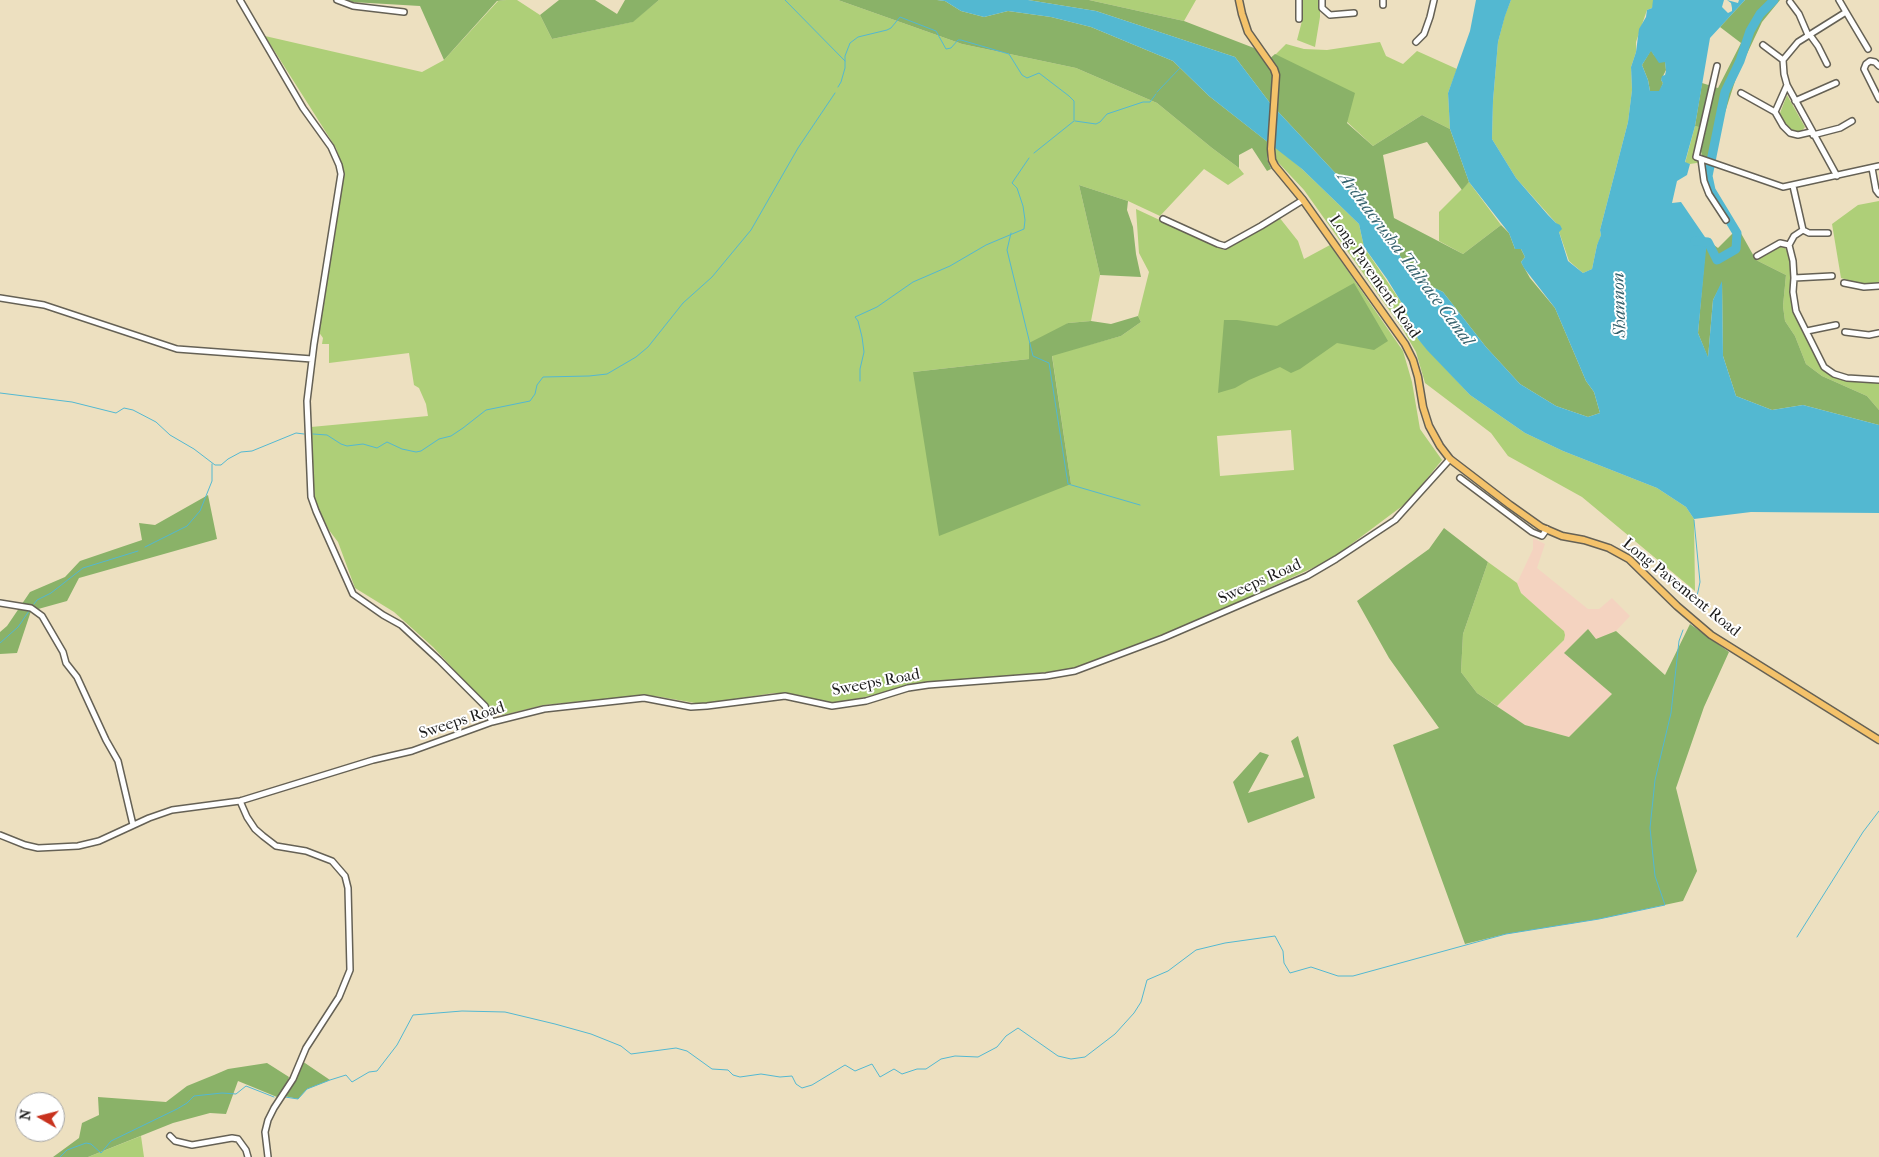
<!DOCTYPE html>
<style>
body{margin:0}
#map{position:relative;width:1879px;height:1157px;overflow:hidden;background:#ede0c0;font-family:"IM FELL French Canon",serif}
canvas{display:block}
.north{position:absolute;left:15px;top:1092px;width:50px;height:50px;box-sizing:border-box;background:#fff;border:1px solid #a4a4a4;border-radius:50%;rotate:278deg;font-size:14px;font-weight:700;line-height:20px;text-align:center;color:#1c1c1c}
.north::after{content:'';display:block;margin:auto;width:18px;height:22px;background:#c8321e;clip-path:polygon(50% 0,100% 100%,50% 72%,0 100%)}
</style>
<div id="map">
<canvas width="1879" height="1157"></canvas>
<div class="north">N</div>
</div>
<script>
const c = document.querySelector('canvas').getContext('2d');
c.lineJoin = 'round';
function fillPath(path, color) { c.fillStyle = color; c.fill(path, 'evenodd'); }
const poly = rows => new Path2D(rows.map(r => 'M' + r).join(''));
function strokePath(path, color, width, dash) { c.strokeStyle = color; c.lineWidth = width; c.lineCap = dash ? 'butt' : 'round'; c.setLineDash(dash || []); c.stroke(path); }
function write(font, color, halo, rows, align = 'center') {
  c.font = font + ' "IM FELL French Canon",serif'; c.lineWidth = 4; c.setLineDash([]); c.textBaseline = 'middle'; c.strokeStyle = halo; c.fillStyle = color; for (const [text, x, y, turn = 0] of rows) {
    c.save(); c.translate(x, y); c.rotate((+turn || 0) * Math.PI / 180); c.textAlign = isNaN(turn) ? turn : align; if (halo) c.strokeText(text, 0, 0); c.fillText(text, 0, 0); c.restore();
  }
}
const built = poly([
 [1533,538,1545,544,1537,568,1588,609,1599,609,1612,598,1630,616,1616,631,1596,639,1588,629,1565,653,1612,694,1569,737,1525,725,1497,706,1564,640,1557,625,1521,593,1517,583,1533,549]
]);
const green = poly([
 [506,0,517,0,540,15,552,39,632,22,659,0,838,0,962,44,1076,68,1157,103,1212,148,1239,168,1244,174,1228,185,1204,169,1160,216,1128,201,1079,185,1100,275,1091,321,1068,323,1029,359,913,372,1071,484,1052,355,1121,336,1141,322,1138,316,1149,272,1139,253,1136,209,1224,250,1279,217,1298,241,1304,259,1330,245,1403,351,1412,382,1420,429,1442,460,1409,501,1330,560,1190,624,1072,669,888,692,833,704,788,694,774,693,701,704,655,696,635,696,544,705,503,715,494,713,433,647,394,612,355,588,338,542,329,530,315,502,312,490,311,427,428,416,426,404,419,388,414,385,409,353,329,363,329,344,322,344,323,338,318,331,344,171,336,148,265,36,422,72,444,60,498,1],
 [1291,430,1294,470,1220,476,1217,436],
 [1089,0,1196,0,1184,21],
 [1302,0,1320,0,1320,17,1315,47,1297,40,1302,21],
 [1511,0,1653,0,1654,2,1652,8,1647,10,1636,42,1636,52,1631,67,1632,90,1628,122,1600,230,1601,235,1599,241,1597,245,1592,269,1583,273,1569,261,1556,223,1516,178,1492,139,1493,101,1498,42,1505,15],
 [1380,42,1386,56,1403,64,1417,51,1457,69,1448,93,1450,129,1422,115,1373,146,1275,55,1286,44,1304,49,1327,50],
 [1787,95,1805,127,1801,132,1791,131,1783,122,1780,113],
 [1695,126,1703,128,1694,158,1703,162,1690,164,1685,163],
 [1274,145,1302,169,1359,224,1364,247,1403,305,1418,339,1470,395,1525,433,1563,451,1657,488,1686,507,1694,519,1695,591,1582,497,1508,456,1491,433,1425,383,1416,352,1402,328,1304,190,1275,159],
 [1469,182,1501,225,1463,254,1439,241,1439,212],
 [1879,201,1879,284,1861,284,1841,278,1832,224,1858,205],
 [1780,247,1785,248,1788,252,1792,268,1792,299,1794,312,1822,369,1845,380,1879,383,1879,410,1867,396,1822,376,1806,364,1795,336,1785,321,1783,306,1786,275,1756,260],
 [1488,562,1517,583,1521,593,1557,625,1564,631,1565,635,1564,640,1497,706,1477,693,1461,672,1463,634],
 [141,1136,144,1157,88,1157]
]);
const forest = poly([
 [346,0,506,0,497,1,444,60,420,6,352,2],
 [559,0,595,0,617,14,625,0,659,0,633,22,552,39,540,15],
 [838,0,937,0,945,1,961,11,984,17,1008,11,1051,17,1091,27,1173,61,1209,96,1269,143,1267,159,1271,169,1267,171,1252,148,1239,155,1239,168,1212,148,1157,103,1076,68,962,44],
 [1028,0,1089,0,1184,21,1254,48,1267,61,1275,54,1355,93,1347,123,1373,146,1422,115,1450,129,1469,182,1462,190,1427,142,1383,155,1394,218,1463,254,1501,225,1509,233,1515,249,1521,249,1525,257,1521,262,1530,278,1555,308,1586,381,1594,392,1600,413,1588,417,1556,406,1520,384,1486,347,1443,292,1412,277,1381,222,1270,103,1235,57,1096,11],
 [1745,0,1780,0,1762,22,1737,75,1719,131,1713,166,1703,162,1701,151,1706,129,1695,126,1702,83,1718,88,1741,43,1720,27],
 [1651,50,1654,55,1665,61,1666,70,1661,80,1663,83,1660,91,1650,91,1648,80,1642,65],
 [1079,185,1128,201,1127,210,1133,227,1136,254,1141,277,1100,275],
 [1738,228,1756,260,1786,275,1783,306,1785,321,1795,336,1806,364,1822,376,1867,396,1879,410,1879,425,1803,405,1772,410,1736,396,1723,356,1722,283,1713,300,1708,358,1698,333,1706,241,1707,240,1718,248],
 [1354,283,1388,341,1374,350,1337,343,1300,369,1291,373,1280,367,1249,380,1235,388,1218,393,1224,320,1237,320,1277,326],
 [1138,316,1141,322,1121,336,1052,356,1071,484,939,536,913,372,1029,359,1029,343,1068,323,1091,321,1111,324],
 [208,495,217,539,79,578,67,601,31,611,17,653,0,654,0,632,7,626,30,592,65,577,80,561,142,540,139,523,155,525],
 [1444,528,1488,562,1463,634,1461,672,1477,693,1525,725,1569,737,1612,694,1564,653,1588,629,1596,639,1616,631,1665,675,1690,624,1729,652,1704,707,1676,788,1697,871,1683,901,1599,919,1506,934,1465,944,1393,745,1439,728,1389,658,1357,601,1429,549],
 [1298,736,1315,798,1248,823,1233,782,1260,752,1269,755,1248,793,1304,777,1291,741],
 [302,1061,330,1080,307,1089,298,1099,284,1096,296,1078],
 [267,1063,289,1077,285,1088,277,1097,238,1081,226,1114,210,1113,173,1123,88,1157,53,1157,79,1138,82,1123,99,1115,98,1097,166,1102,187,1086,214,1075,228,1069]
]);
const water = poly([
 [937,0,1028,0,1096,11,1235,57,1270,103,1381,222,1412,277,1443,292,1486,347,1520,384,1556,406,1588,417,1600,413,1594,392,1586,381,1555,308,1524,268,1521,262,1525,257,1521,249,1515,249,1509,233,1469,182,1450,129,1448,93,1470,31,1476,0,1511,0,1505,16,1498,42,1493,101,1492,139,1516,178,1548,215,1556,223,1560,225,1562,229,1559,232,1568,261,1583,273,1592,269,1597,245,1601,235,1600,230,1628,122,1632,90,1631,67,1636,52,1639,29,1646,17,1647,10,1652,8,1653,0,1724,0,1722,7,1728,13,1732,11,1732,8,1731,3,1727,0,1738,3,1739,0,1745,0,1710,38,1695,126,1685,162,1690,164,1687,175,1677,181,1672,203,1681,202,1707,240,1698,333,1708,357,1713,300,1722,281,1723,356,1736,396,1772,410,1803,405,1879,425,1879,513,1751,512,1694,519,1686,507,1657,488,1563,451,1525,433,1470,395,1427,350,1418,339,1403,305,1387,279,1364,247,1359,224,1302,169,1209,96,1173,61,1091,27,1051,17,1008,11,984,17,961,11,945,1],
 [1651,51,1659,63,1665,62,1666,71,1665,75,1662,76,1661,80,1663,83,1659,91,1650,91,1648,80,1642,65]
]);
const stream = poly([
 [785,0,845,61],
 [838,87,841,82,845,68,845,56,850,43,858,37,887,30,891,28,900,17,936,31,946,49,951,48,958,40,961,40,1009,54,1022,75,1027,78,1039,73,1069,96,1074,101,1074,120],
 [1157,92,1181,67],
 [1075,121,1096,124,1100,122,1107,114,1143,102,1150,102,1156,94],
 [1034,153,1074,121],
 [1011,233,1007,250,1033,356,1049,363,1068,484,1140,505],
 [860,381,860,369,864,352,862,337,858,321,855,317,877,307,913,282,950,266,986,245,1024,229,1025,220,1023,206,1017,188,1012,183,1029,158],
 [0,393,72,402,116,413,124,408,133,410,156,422,170,435,194,449,215,465,221,465,228,459,241,452,252,451,296,433,304,434],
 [313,434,327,435,341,444,347,446,363,444,377,448,387,442,402,449,416,452,421,451,439,439,451,436,463,428,486,410,530,401,535,394,537,385,543,377,589,376,607,374,636,357,648,347,683,303,712,277,751,230,798,148,835,93],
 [1694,520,1700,582,1696,601],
 [145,547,187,526,200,511,212,481,212,464],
 [34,604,37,600,51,593,83,568,138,551],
 [0,643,18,627,29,611],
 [1797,937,1863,832,1879,811],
 [285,1097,298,1099,307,1089,330,1080,346,1075,352,1082,369,1072,377,1071,397,1045,413,1015,462,1011,505,1012,555,1024,591,1034,621,1046,631,1054,676,1048,687,1051,712,1069,728,1070,733,1075,740,1077,761,1074,780,1077,792,1076,796,1084,802,1088,812,1085,845,1065,855,1071,872,1064,880,1077,894,1069,902,1074,917,1069,926,1069,941,1059,955,1056,978,1057,997,1047,1006,1036,1018,1028,1058,1056,1071,1059,1085,1057,1115,1034,1134,1013,1141,1002,1147,980,1168,971,1196,950,1225,943,1275,936,1283,951,1284,963,1290,973,1311,967,1338,976,1353,976,1506,934,1599,919,1665,905,1655,876,1650,828,1655,780,1671,713,1679,641,1683,630],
 [60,1157,67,1150,86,1143,91,1144,101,1153,111,1141,177,1109,187,1103,194,1096,222,1093,236,1094,246,1086,274,1097]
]);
const river = poly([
 [1695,241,1708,242,1717,260,1736,249,1737,233,1711,190,1708,176,1725,92,1740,61,1750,31,1760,14,1774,0]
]);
const minor = poly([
 [240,0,303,108,331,147,339,165,341,174,314,344,307,401,311,497,316,511,353,594,383,615,401,625,439,660,485,706,492,722],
 [337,0,353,6,404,12],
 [1299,0,1299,19],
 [1322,0,1322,8,1330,15,1354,13],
 [1383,0,1383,5],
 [1790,2,1799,14,1808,35],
 [1846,12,1868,49],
 [1810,35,1818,46,1827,64],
 [1416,42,1424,34,1430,17,1434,0],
 [1763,45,1783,60],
 [1717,66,1696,157,1783,187,1879,166],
 [1879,66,1875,62,1870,61,1866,64,1864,69,1879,99],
 [1787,85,1775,112,1783,126,1790,133,1798,135,1811,132],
 [1741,93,1775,112],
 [1795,101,1836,83],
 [1813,135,1840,128,1852,121],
 [1701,159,1704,181,1709,194,1726,220],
 [1872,168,1876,190,1879,194],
 [1837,176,1787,85,1784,74,1783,60,1798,42,1846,12,1839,0],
 [1793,186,1803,230,1794,236,1789,245,1793,261,1794,278,1793,292,1796,311,1824,367,1834,374,1847,378,1879,380],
 [1163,219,1218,244,1225,246,1261,226,1303,200],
 [1803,230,1809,233,1828,233],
 [1757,256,1780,243,1789,245],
 [1794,278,1832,276],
 [1844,283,1864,287,1879,286],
 [0,298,44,305,177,349,312,359],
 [1807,331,1836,325],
 [1845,332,1869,335,1879,333],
 [1460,478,1532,532,1542,536,1547,529],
 [0,603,31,608,42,616,63,652,66,663,77,677,106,740,118,761,133,825],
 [240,801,247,817,255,829,263,836,276,846,306,851,332,861,345,876,348,888,350,970,339,997,306,1048,293,1079,274,1108,268,1120,265,1132,268,1157],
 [0,835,25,845,38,848,78,846,99,841,149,818,172,810,240,801,373,760,412,751,492,722,544,709,644,698,691,707,707,706,785,696,832,706,866,701,908,688,928,685,1046,676,1075,671,1163,638,1307,576,1336,559,1395,520,1450,459],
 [170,1136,175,1141,192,1145,232,1138,238,1139,246,1150,248,1157]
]);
const major = poly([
 [1239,0,1242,14,1248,32,1274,69,1276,75,1271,149,1272,160,1275,166,1303,200,1405,344,1413,360,1418,377,1423,407,1429,426,1440,446,1450,459,1510,505,1541,527,1562,536,1584,540,1609,548,1629,559,1677,606,1711,635,1879,740]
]);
const streetNames = [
 ["Long Pavement Road",1374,277,55],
 ["Sweeps Road",1260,582,-24],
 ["Long Pavement Road",1681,588,39],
 ["Sweeps Road",876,683,-11],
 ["Sweeps Road",462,721,-18]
];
const waterNames = [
 ["Ardnacrusha Tailrace Canal",1405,259,53],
 ["Shannon",1620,305,-92]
];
fillPath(built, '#f4d3c0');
fillPath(green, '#aecf78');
fillPath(forest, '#8ab268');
fillPath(water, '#53b8d1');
strokePath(stream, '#53b8d1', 1);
strokePath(river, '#53b8d1', 9);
strokePath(minor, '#656155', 8);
strokePath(major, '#656155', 9);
strokePath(minor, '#fff', 5);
strokePath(major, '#f4c26a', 6);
write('16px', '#1c1c1c', '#fff', streetNames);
write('italic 18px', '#35626d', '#fff', waterNames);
</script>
